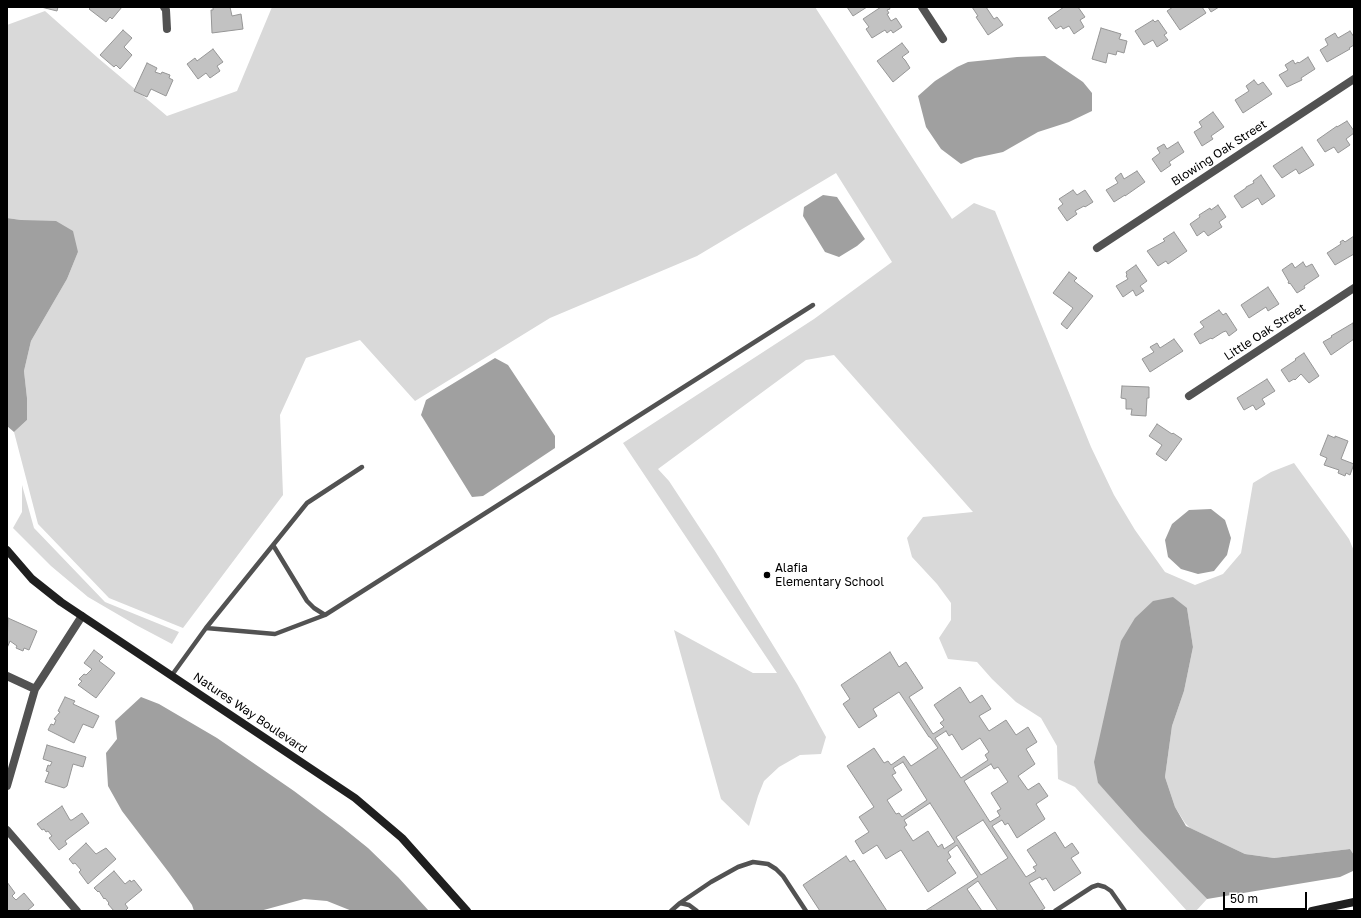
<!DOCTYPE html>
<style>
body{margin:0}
#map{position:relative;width:1361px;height:918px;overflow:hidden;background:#fff;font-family:"Golos Text",sans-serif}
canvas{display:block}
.frame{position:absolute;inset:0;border:8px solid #000;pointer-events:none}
.scale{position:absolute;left:1223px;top:892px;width:84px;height:18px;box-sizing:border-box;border:2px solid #000;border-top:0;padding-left:5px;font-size:12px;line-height:14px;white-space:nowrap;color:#000;-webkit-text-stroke:3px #fff;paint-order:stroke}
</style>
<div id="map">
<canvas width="1361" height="918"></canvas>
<div class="frame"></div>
<div class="scale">50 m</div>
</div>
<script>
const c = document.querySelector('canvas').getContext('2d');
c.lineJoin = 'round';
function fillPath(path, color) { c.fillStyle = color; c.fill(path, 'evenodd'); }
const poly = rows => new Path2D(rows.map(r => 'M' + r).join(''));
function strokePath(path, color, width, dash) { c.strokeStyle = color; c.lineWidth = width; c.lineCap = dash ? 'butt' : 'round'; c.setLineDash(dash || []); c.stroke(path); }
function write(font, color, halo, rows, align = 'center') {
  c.font = font + ' "Golos Text",sans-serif'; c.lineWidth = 3.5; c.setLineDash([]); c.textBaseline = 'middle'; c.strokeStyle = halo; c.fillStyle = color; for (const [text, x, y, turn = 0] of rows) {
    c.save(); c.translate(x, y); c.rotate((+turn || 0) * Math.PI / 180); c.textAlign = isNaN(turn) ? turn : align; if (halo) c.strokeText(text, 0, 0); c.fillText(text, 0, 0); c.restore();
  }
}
const green = poly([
 [272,7,815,7,952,219,974,203,995,211,1091,447,1114,495,1135,530,1165,572,1195,585,1223,574,1241,553,1253,483,1271,472,1294,463,1349,539,1354,551,1354,855,1350,849,1274,858,1245,854,1190,828,1185,823,1175,807,1165,777,1172,726,1184,691,1193,647,1187,608,1098,783,1207,899,1196,911,1187,911,1075,787,1058,779,1057,746,1041,718,1016,702,992,679,977,662,948,659,939,638,951,620,951,603,937,584,912,557,907,538,923,517,973,512,834,355,806,360,658,469,669,481,715,551,797,684,826,737,821,754,800,755,779,767,764,781,758,796,749,826,721,799,674,630,753,673,777,673,623,443,814,319,892,262,836,173,697,256,550,318,415,401,360,340,306,358,280,415,283,495,183,628,109,598,38,524,14,432,27,420,27,398,24,371,31,341,67,279,78,252,21,220,7,218,7,25,45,11,98,58,167,116,237,91],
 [22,485,34,528,105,602,179,632,172,644,136,625,88,597,51,566,13,528,22,512]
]);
const water = poly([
 [1045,56,1083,82,1092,93,1092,111,1069,122,1038,132,1003,152,975,158,961,164,941,149,926,127,918,96,935,81,957,67,968,62,1017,57],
 [823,195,837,197,865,239,857,246,839,257,825,252,803,216,804,207],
 [7,218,21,220,56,221,73,231,78,252,67,279,31,341,24,371,27,398,27,420,14,432,7,426],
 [495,358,508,365,555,436,555,448,483,496,472,497,421,415,426,400],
 [1211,509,1225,520,1231,538,1227,555,1214,571,1198,574,1181,569,1168,557,1165,540,1172,524,1189,510],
 [1173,597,1187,608,1193,647,1184,691,1172,726,1165,777,1175,807,1186,826,1245,854,1274,858,1350,849,1354,855,1353,871,1340,877,1207,899,1140,830,1098,783,1094,762,1121,641,1135,618,1153,601],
 [141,697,159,704,217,738,294,791,342,827,368,848,398,877,429,911,352,911,327,901,304,899,260,911,194,911,192,905,170,874,122,811,108,786,106,753,117,739,115,721]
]);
const building = poly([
 [41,7,58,7,57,11,41,7],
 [91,7,122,7,112,19,110,17,106,22,89,9,91,7],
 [213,7,230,7,232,16,241,14,243,29,212,33,211,10,213,10,213,7],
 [847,7,867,7,853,16,847,7],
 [881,7,889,7,890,9,887,10,889,13,887,14,891,21,896,18,902,27,893,33,891,30,887,33,885,30,872,38,866,29,869,27,863,19,881,7],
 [972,7,986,7,994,19,997,17,1003,25,988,35,976,17,978,16,972,7],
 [1064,7,1078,7,1085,17,1080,20,1084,27,1074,34,1069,26,1063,29,1061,26,1056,29,1048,18,1064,7],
 [1173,7,1202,7,1206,13,1180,30,1167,11,1173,7],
 [1208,7,1219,7,1211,12,1208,7],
 [1153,20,1155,22,1158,20,1167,33,1164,35,1168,40,1157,47,1153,40,1144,45,1135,31,1153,20],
 [1101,28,1121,34,1119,39,1127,41,1124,53,1117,51,1116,55,1108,53,1106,63,1092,59,1101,28],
 [123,30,132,38,124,47,132,55,120,69,116,65,114,67,100,55,123,30],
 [1350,31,1354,37,1354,45,1349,48,1350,49,1327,62,1320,50,1328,45,1325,39,1335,33,1338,38,1350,31],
 [902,43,909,52,902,57,905,60,910,68,893,82,877,61,902,43],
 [213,49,223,62,217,66,220,71,210,78,206,73,198,79,187,64,195,58,197,61,213,49],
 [1308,57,1315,69,1301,78,1302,80,1287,87,1279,75,1288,70,1285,65,1293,60,1295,64,1298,62,1299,63,1308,57],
 [147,63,157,68,155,72,161,74,162,72,170,75,169,78,173,80,166,96,151,89,147,97,134,91,147,63],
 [1254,80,1258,85,1263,82,1272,94,1243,113,1235,100,1249,91,1246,86,1254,80],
 [1213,112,1224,127,1211,136,1213,139,1202,146,1194,132,1202,127,1199,122,1213,112],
 [1347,121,1354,131,1354,133,1346,139,1350,145,1338,153,1334,147,1325,152,1317,140,1337,126,1337,127,1347,121],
 [1178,142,1184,152,1169,162,1171,165,1161,172,1152,159,1160,153,1157,148,1164,144,1167,149,1178,142],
 [1302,147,1314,165,1299,174,1296,169,1282,178,1273,166,1302,147],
 [1137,171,1145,182,1125,196,1125,195,1114,202,1106,190,1118,183,1115,178,1121,173,1124,179,1137,171],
 [1261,175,1275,196,1262,205,1258,198,1242,208,1234,196,1246,188,1246,187,1254,183,1253,181,1261,175],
 [1073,190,1077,195,1085,190,1093,202,1085,207,1084,206,1075,211,1077,214,1067,221,1058,208,1063,204,1059,199,1073,190],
 [1218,205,1226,217,1219,222,1222,227,1208,236,1204,231,1197,236,1190,224,1200,217,1199,215,1210,208,1211,210,1218,205],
 [1174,232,1187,251,1168,264,1166,261,1158,266,1147,251,1165,241,1163,239,1174,232],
 [1354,236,1354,254,1335,265,1327,253,1341,244,1340,242,1343,240,1345,242,1354,236],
 [1303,262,1306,267,1312,264,1319,276,1304,286,1305,288,1297,293,1290,283,1289,284,1288,282,1289,282,1282,270,1292,263,1295,268,1303,262],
 [1136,265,1147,281,1140,286,1144,291,1136,296,1133,290,1123,297,1116,286,1128,279,1126,276,1127,275,1126,272,1136,265],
 [1069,272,1077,278,1074,281,1093,296,1067,329,1061,324,1073,308,1053,293,1069,272],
 [1268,287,1279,304,1268,311,1266,307,1249,318,1241,305,1268,287],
 [1219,310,1223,315,1226,313,1237,330,1229,336,1226,331,1223,332,1212,339,1211,338,1200,344,1194,334,1204,327,1200,322,1219,310],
 [1353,323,1354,339,1331,355,1323,342,1332,337,1331,336,1353,323],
 [1174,339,1183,351,1150,372,1142,359,1154,352,1150,347,1157,343,1160,348,1174,339],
 [1304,353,1319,376,1309,383,1301,374,1295,380,1294,379,1289,382,1281,370,1296,360,1295,359,1304,353],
 [1267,379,1275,391,1262,399,1265,404,1256,410,1253,405,1244,410,1237,398,1267,379],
 [1122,386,1149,387,1149,398,1147,398,1146,416,1131,415,1132,409,1126,409,1126,399,1121,398,1122,386],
 [1157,424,1172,434,1173,433,1182,439,1166,461,1156,454,1162,445,1149,436,1157,424],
 [1328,435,1335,438,1335,436,1348,441,1341,459,1354,464,1350,475,1346,473,1345,476,1338,473,1339,470,1324,465,1327,458,1320,455,1328,435],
 [8,618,37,631,29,650,24,648,23,651,16,648,17,646,10,641,7,648,8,618],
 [94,650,103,657,99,661,115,673,96,698,78,685,82,681,79,679,84,674,86,675,92,669,84,663,94,650],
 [890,652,899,667,906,662,923,688,909,697,933,734,944,727,940,723,944,720,934,705,960,687,970,703,982,695,991,709,979,716,989,731,1006,720,1016,735,1028,727,1037,742,1026,749,1035,764,1018,776,1028,790,1039,783,1048,796,1036,804,1045,819,1017,838,1008,823,1005,825,1002,820,992,826,1026,877,1036,871,1033,867,1037,865,1027,850,1055,832,1065,848,1072,843,1079,853,1071,858,1081,873,1054,891,1046,878,1042,880,1040,877,1029,883,1045,908,1040,911,998,911,978,881,967,889,982,911,932,911,932,910,925,911,978,877,957,845,948,852,951,857,947,860,956,873,928,892,901,850,886,859,877,845,863,854,855,841,869,832,859,817,874,807,847,766,874,748,884,763,888,761,891,765,904,756,911,766,938,748,930,737,929,737,899,692,873,709,877,716,859,728,843,704,850,699,841,685,890,652],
 [946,731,949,736,952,734,962,750,980,738,989,752,985,755,988,760,961,778,935,738,946,731],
 [903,762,927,800,902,817,899,813,896,814,887,800,902,790,892,775,896,773,893,768,903,762],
 [991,764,994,769,998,767,1008,782,991,793,1001,809,997,811,1000,816,990,822,964,781,991,764],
 [930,803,955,842,944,849,942,844,938,847,928,831,913,841,904,827,907,825,904,820,930,803],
 [983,820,1008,858,981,875,956,837,983,820],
 [65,697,75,701,73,704,99,716,93,728,83,724,74,743,48,730,51,724,54,725,56,720,54,719,60,712,58,711,65,697],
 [47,745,86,757,83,767,73,764,67,786,64,788,45,782,49,772,46,771,48,765,50,766,52,762,43,759,47,745],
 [62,806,70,820,72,820,82,813,89,823,65,841,67,844,59,850,49,838,52,836,48,831,46,832,44,829,42,830,37,824,62,806],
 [86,843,96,854,106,848,116,859,88,884,79,872,81,870,75,863,73,864,69,859,86,843],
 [846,856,850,862,854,860,887,911,820,911,803,885,846,856],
 [114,871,125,884,130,880,131,882,134,880,142,890,125,904,128,908,125,911,114,911,108,904,109,903,105,898,104,899,99,891,98,892,94,888,114,871],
 [7,882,15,893,12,896,16,900,24,893,34,905,27,911,7,911,7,882]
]);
const lane = poly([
 [273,545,307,601,314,608,325,615],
 [206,628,275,634,325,615,813,305],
 [172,675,206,628,307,503,362,467],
 [680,903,689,905,697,911],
 [671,911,680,903,711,882,738,867,753,862,768,864,776,869,783,876,806,911],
 [1055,911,1092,887,1098,885,1105,887,1111,891,1125,911]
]);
const street = poly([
 [164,7,166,10,167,29],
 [922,7,943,39],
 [1097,248,1354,79],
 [1189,396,1354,288],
 [7,676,35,689],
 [7,786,35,689,82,616],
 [7,830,77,911]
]);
const secondary = poly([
 [7,550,32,579,61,602,355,798,402,838,467,911],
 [1312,911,1354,902]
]);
const markers = [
 [767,575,4,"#000"]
];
const streetNames = [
 ["Blowing Oak Street",1219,153,-33],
 ["Little Oak Street",1265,332,-33],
 ["Natures Way Boulevard",250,713,34]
];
const poiNames = [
 ["Alafia",775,568],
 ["Elementary School",775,582]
];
fillPath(green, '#d9d9d9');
fillPath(water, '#a0a0a0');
fillPath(building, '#c2c2c2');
strokePath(building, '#969696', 1);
strokePath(lane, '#525252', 4.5);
strokePath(street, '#525252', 8);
strokePath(secondary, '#1f1f1f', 8);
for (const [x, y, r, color] of markers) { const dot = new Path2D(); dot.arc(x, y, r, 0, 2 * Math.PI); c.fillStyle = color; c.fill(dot); strokePath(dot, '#fff', 1.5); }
write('12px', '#000', '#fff', streetNames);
write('12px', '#000', '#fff', poiNames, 'left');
</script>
